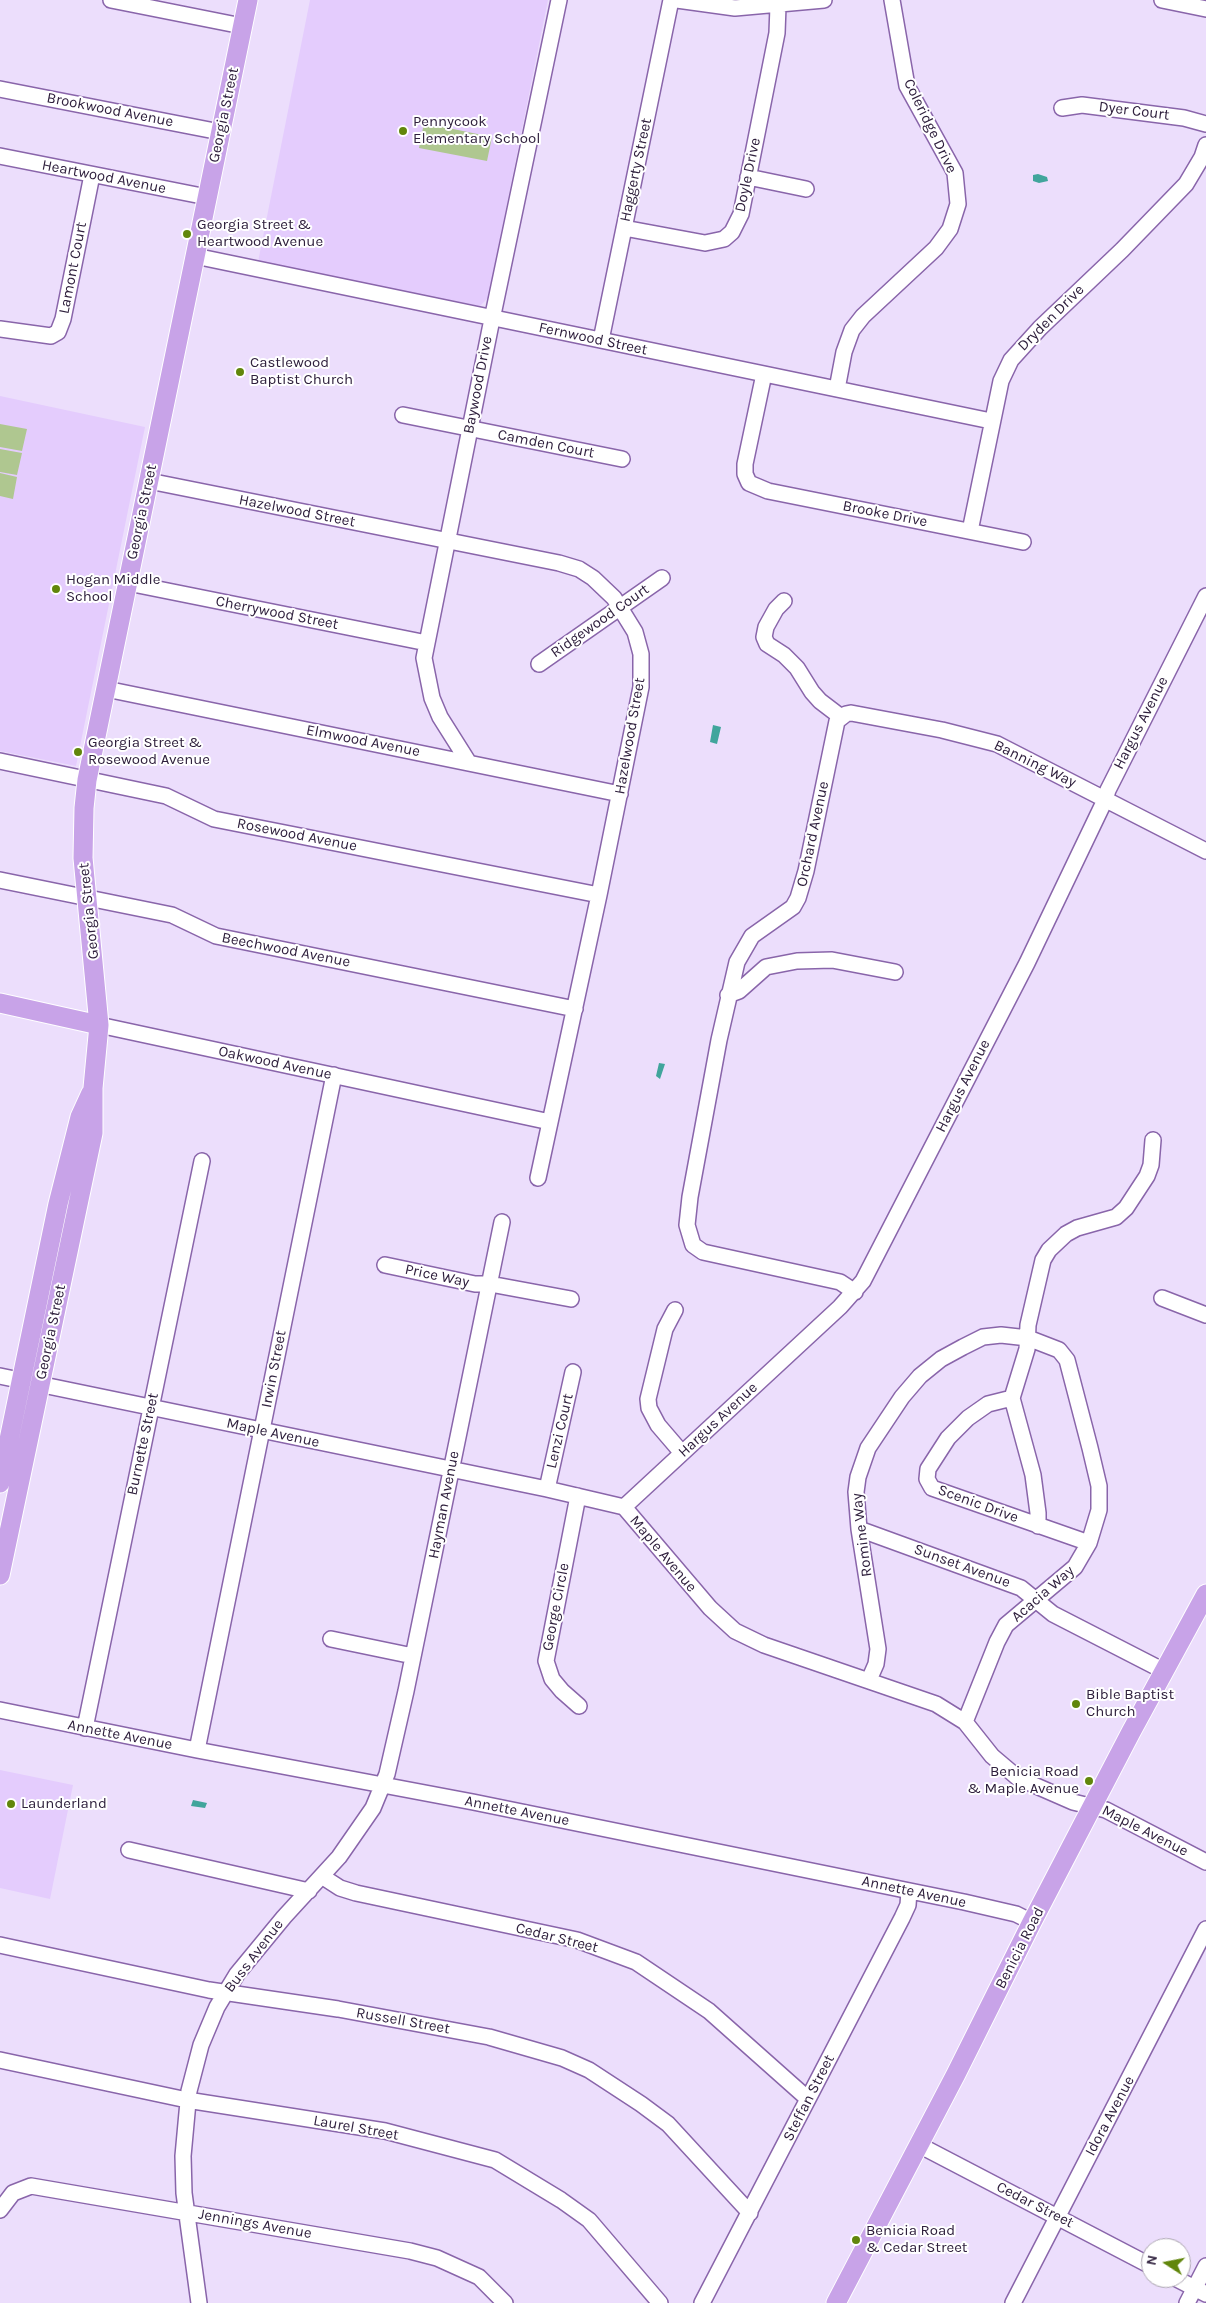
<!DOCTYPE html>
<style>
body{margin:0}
#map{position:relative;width:1206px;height:2303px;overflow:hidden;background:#ecdefc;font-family:Karla,sans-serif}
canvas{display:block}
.north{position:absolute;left:1141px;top:2238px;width:50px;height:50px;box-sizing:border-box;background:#fff;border:1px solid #aca6b1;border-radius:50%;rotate:281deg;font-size:14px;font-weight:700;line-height:20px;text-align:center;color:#2f203d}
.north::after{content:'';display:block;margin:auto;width:18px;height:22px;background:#61860b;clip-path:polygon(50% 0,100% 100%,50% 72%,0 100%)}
</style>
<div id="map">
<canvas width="1206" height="2303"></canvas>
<div class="north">N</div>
</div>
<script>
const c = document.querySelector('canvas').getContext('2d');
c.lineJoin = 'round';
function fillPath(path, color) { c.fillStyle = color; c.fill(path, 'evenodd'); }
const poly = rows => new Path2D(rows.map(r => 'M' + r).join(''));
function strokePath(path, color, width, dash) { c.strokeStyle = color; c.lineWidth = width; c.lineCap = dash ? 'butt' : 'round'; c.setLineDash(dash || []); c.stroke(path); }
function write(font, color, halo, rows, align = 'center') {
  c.font = font + ' Karla,sans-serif'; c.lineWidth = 4; c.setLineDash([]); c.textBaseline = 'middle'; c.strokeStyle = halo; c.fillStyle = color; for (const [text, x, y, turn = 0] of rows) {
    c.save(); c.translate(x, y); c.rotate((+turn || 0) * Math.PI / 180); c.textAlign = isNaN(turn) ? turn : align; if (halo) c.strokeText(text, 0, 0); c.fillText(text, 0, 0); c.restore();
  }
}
const built = poly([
 [310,0,548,0,488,298,480,306,258,262],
 [0,396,145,427,76,766,0,751],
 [0,1770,73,1785,50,1899,0,1888]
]);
const green = poly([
 [424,123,492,137,487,161,419,148],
 [0,424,27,429,22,451,0,447],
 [0,449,22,453,17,475,0,472],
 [0,473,17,477,13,499,0,496]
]);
const water = poly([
 [1038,174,1047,177,1048,181,1039,183,1033,181,1033,175],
 [713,725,721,727,717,744,710,742],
 [659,1063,665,1064,660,1079,656,1076],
 [193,1800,207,1803,205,1808,191,1806]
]);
const minor = poly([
 [111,0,242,26],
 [677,0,735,8,824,0],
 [1162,0,1206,9],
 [0,89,220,132],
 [1062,108,1082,105,1184,118,1206,124],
 [0,156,207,197],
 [748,177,806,189],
 [624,228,705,243,724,239,732,232,741,214,777,33,778,6],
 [195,256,991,421],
 [0,329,51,336,58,332,63,319,92,175],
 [601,340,671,0],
 [764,374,745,464,745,474,749,483,768,491,1023,542],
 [837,389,844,352,852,330,863,316,936,248,950,229,958,204,955,173,907,86,892,0],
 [403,415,622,459],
 [149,481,559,563,579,569,593,578,614,598,635,632,641,654,641,687,599,895,538,1178],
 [970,531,1001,381,1011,360,1040,328,1122,250,1186,184,1202,157,1206,145],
 [128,583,427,643],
 [784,601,776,609,766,627,764,637,767,644,784,655,797,668,812,692,820,701,841,717],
 [539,664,662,578],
 [106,689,620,794],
 [0,761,166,796,214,819,599,895],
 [469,763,440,717,432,698,424,658,490,329,559,0],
 [0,880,172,915,216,936,575,1009],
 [728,995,739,991,766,967,797,961,832,960,895,972],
 [99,1025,550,1122],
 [385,1265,475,1284,490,1284,571,1299],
 [855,1292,840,1282,703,1252,693,1245,687,1225,690,1197,719,1040,737,962,752,936,793,907,798,898,806,871,837,721,846,714,851,713,942,730,997,744,1206,851],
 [1162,1298,1206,1315],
 [675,1310,665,1329,648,1399,649,1408,658,1425,682,1453],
 [0,1376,547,1489,624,1507,710,1608,735,1631,764,1645,936,1704,965,1722,992,1756,1018,1778,1073,1802,1106,1810,1206,1862],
 [1012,1398,988,1404,968,1418,948,1438,928,1469,927,1479,932,1488,1089,1543],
 [547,1489,573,1372],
 [578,1496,546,1661,552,1679,562,1691,579,1706],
 [624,1507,840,1307,863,1281,1027,963,1105,800,1108,790,1206,596],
 [1038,1526,1038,1513,1033,1475,1012,1398,1027,1349,1028,1325,1043,1260,1049,1250,1066,1234,1077,1228,1116,1217,1126,1208,1147,1176,1151,1165,1153,1140],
 [859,1529,1021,1588,1053,1614,1164,1671],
 [331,1639,413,1656],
 [869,1680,876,1664,878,1649,859,1529,856,1492,858,1477,868,1448,902,1397,920,1376,941,1359,963,1347,983,1337,1001,1335,1028,1338,1059,1350,1067,1360,1090,1448,1099,1486,1099,1510,1089,1543,1075,1567,1006,1625,997,1642,965,1722],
 [0,1710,197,1750,473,1802,964,1902,1016,1914,1032,1922],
 [85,1728,202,1161],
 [197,1750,334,1075],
 [129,1850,309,1891],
 [323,1877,340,1888,356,1893,577,1940,636,1962,709,2011,808,2099],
 [0,1945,209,1990,338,2009,489,2037,562,2058,589,2070,641,2104,668,2124,750,2213],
 [0,2060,187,2100,385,2131,495,2160,561,2200,589,2220,660,2303],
 [919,2145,1151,2266],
 [0,2210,13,2193,31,2186,410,2251,437,2258,479,2277,505,2303],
 [1175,2278,1206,2294],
 [199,2303,184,2193,183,2156,189,2091,201,2045,217,2007,237,1974,284,1917,339,1857,373,1808,387,1774,406,1691,502,1222],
 [702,2303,902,1918,908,1905,909,1891],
 [1013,2303,1206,1929],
 [1187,2303,1206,2266]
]);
const major = poly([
 [0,1003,99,1025],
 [0,1483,58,1204,80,1117,91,1093],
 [0,1575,93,1133,93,1088,99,1025,83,858,84,808,87,780,248,0],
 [836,2303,956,2074,1032,1922,1131,1732,1206,1594]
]);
const markers = [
 [403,131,5,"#61860b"],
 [187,234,5,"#61860b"],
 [240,372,5,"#61860b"],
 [56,589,5,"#61860b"],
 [78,752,5,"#61860b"],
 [1076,1704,5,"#61860b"],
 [1089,1781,5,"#61860b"],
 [11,1804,5,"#61860b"],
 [856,2240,5,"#61860b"]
];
const streetNames = [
 ["Brookwood Avenue",110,110,11],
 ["Dyer Court",1134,111,7],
 ["Georgia Street",224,115,-78],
 ["Coleridge Drive",930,126,64],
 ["Haggerty Street",636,170,-78],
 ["Doyle Drive",748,175,-78],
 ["Heartwood Avenue",104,177,11],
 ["Lamont Court",73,268,-79],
 ["Dryden Drive",1051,318,-45],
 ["Fernwood Street",593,339,12],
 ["Baywood Drive",478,385,-79],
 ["Camden Court",546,444,11],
 ["Hazelwood Street",297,511,11],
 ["Georgia Street",142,512,-78],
 ["Brooke Drive",885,514,11],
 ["Cherrywood Street",277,613,11],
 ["Ridgewood Court",600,621,-35],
 ["Hargus Avenue",1141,723,-63],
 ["Hazelwood Street",630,736,-80],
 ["Elmwood Avenue",363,741,11],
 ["Banning Way",1035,764,26],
 ["Orchard Avenue",813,834,-78],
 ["Rosewood Avenue",297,835,11],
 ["Georgia Street",89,911,-96],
 ["Beechwood Avenue",286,950,11],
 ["Oakwood Avenue",275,1063,12],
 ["Hargus Avenue",963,1086,-63],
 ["Price Way",437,1276,12],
 ["Georgia Street",51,1332,-78],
 ["Irwin Street",274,1369,-79],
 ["Hargus Avenue",718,1420,-43],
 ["Lenzi Court",560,1431,-77],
 ["Maple Avenue",273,1433,12],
 ["Burnette Street",143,1444,-78],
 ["Scenic Drive",978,1504,20],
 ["Hayman Avenue",444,1505,-79],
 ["Romine Way",862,1535,-97],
 ["Maple Avenue",663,1554,50],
 ["Sunset Avenue",962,1566,20],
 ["Acacia Way",1043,1594,-41],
 ["George Circle",556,1607,-79],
 ["Annette Avenue",120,1735,11],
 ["Annette Avenue",517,1811,11],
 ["Maple Avenue",1145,1831,27],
 ["Annette Avenue",914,1892,12],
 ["Cedar Street",557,1938,14],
 ["Benicia Road",1020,1948,-63],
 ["Buss Avenue",254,1956,-53],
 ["Russell Street",403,2021,10],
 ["Steffan Street",809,2098,-63],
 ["Idora Avenue",1110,2116,-62],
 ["Laurel Street",356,2128,10],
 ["Cedar Street",1035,2205,27],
 ["Jennings Avenue",255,2224,10]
];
const poiNames = [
 ["Pennycook",413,122],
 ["Elementary School",413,139],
 ["Georgia Street &",197,225],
 ["Heartwood Avenue",197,242],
 ["Castlewood",250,363],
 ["Baptist Church",250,380],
 ["Hogan Middle",66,580],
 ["School",66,597],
 ["Georgia Street &",88,743],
 ["Rosewood Avenue",88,760],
 ["Bible Baptist",1086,1695],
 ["Church",1086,1712],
 ["Benicia Road",1079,1772,"right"],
 ["& Maple Avenue",1079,1789,"right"],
 ["Launderland",21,1804],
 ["Benicia Road",866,2231],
 ["& Cedar Street",866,2248]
];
fillPath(built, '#e4ccfd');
fillPath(green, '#afc790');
fillPath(water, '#41a59c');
strokePath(minor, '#8965aa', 18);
strokePath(major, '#fff', 21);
strokePath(minor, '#fff', 15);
strokePath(major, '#c8a3e8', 19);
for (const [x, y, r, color] of markers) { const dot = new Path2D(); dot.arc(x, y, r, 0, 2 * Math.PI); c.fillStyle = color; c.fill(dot); strokePath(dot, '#fff', 2); }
write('15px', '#2f203d', '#fff', streetNames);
write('15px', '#2f203d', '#fff', poiNames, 'left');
</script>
